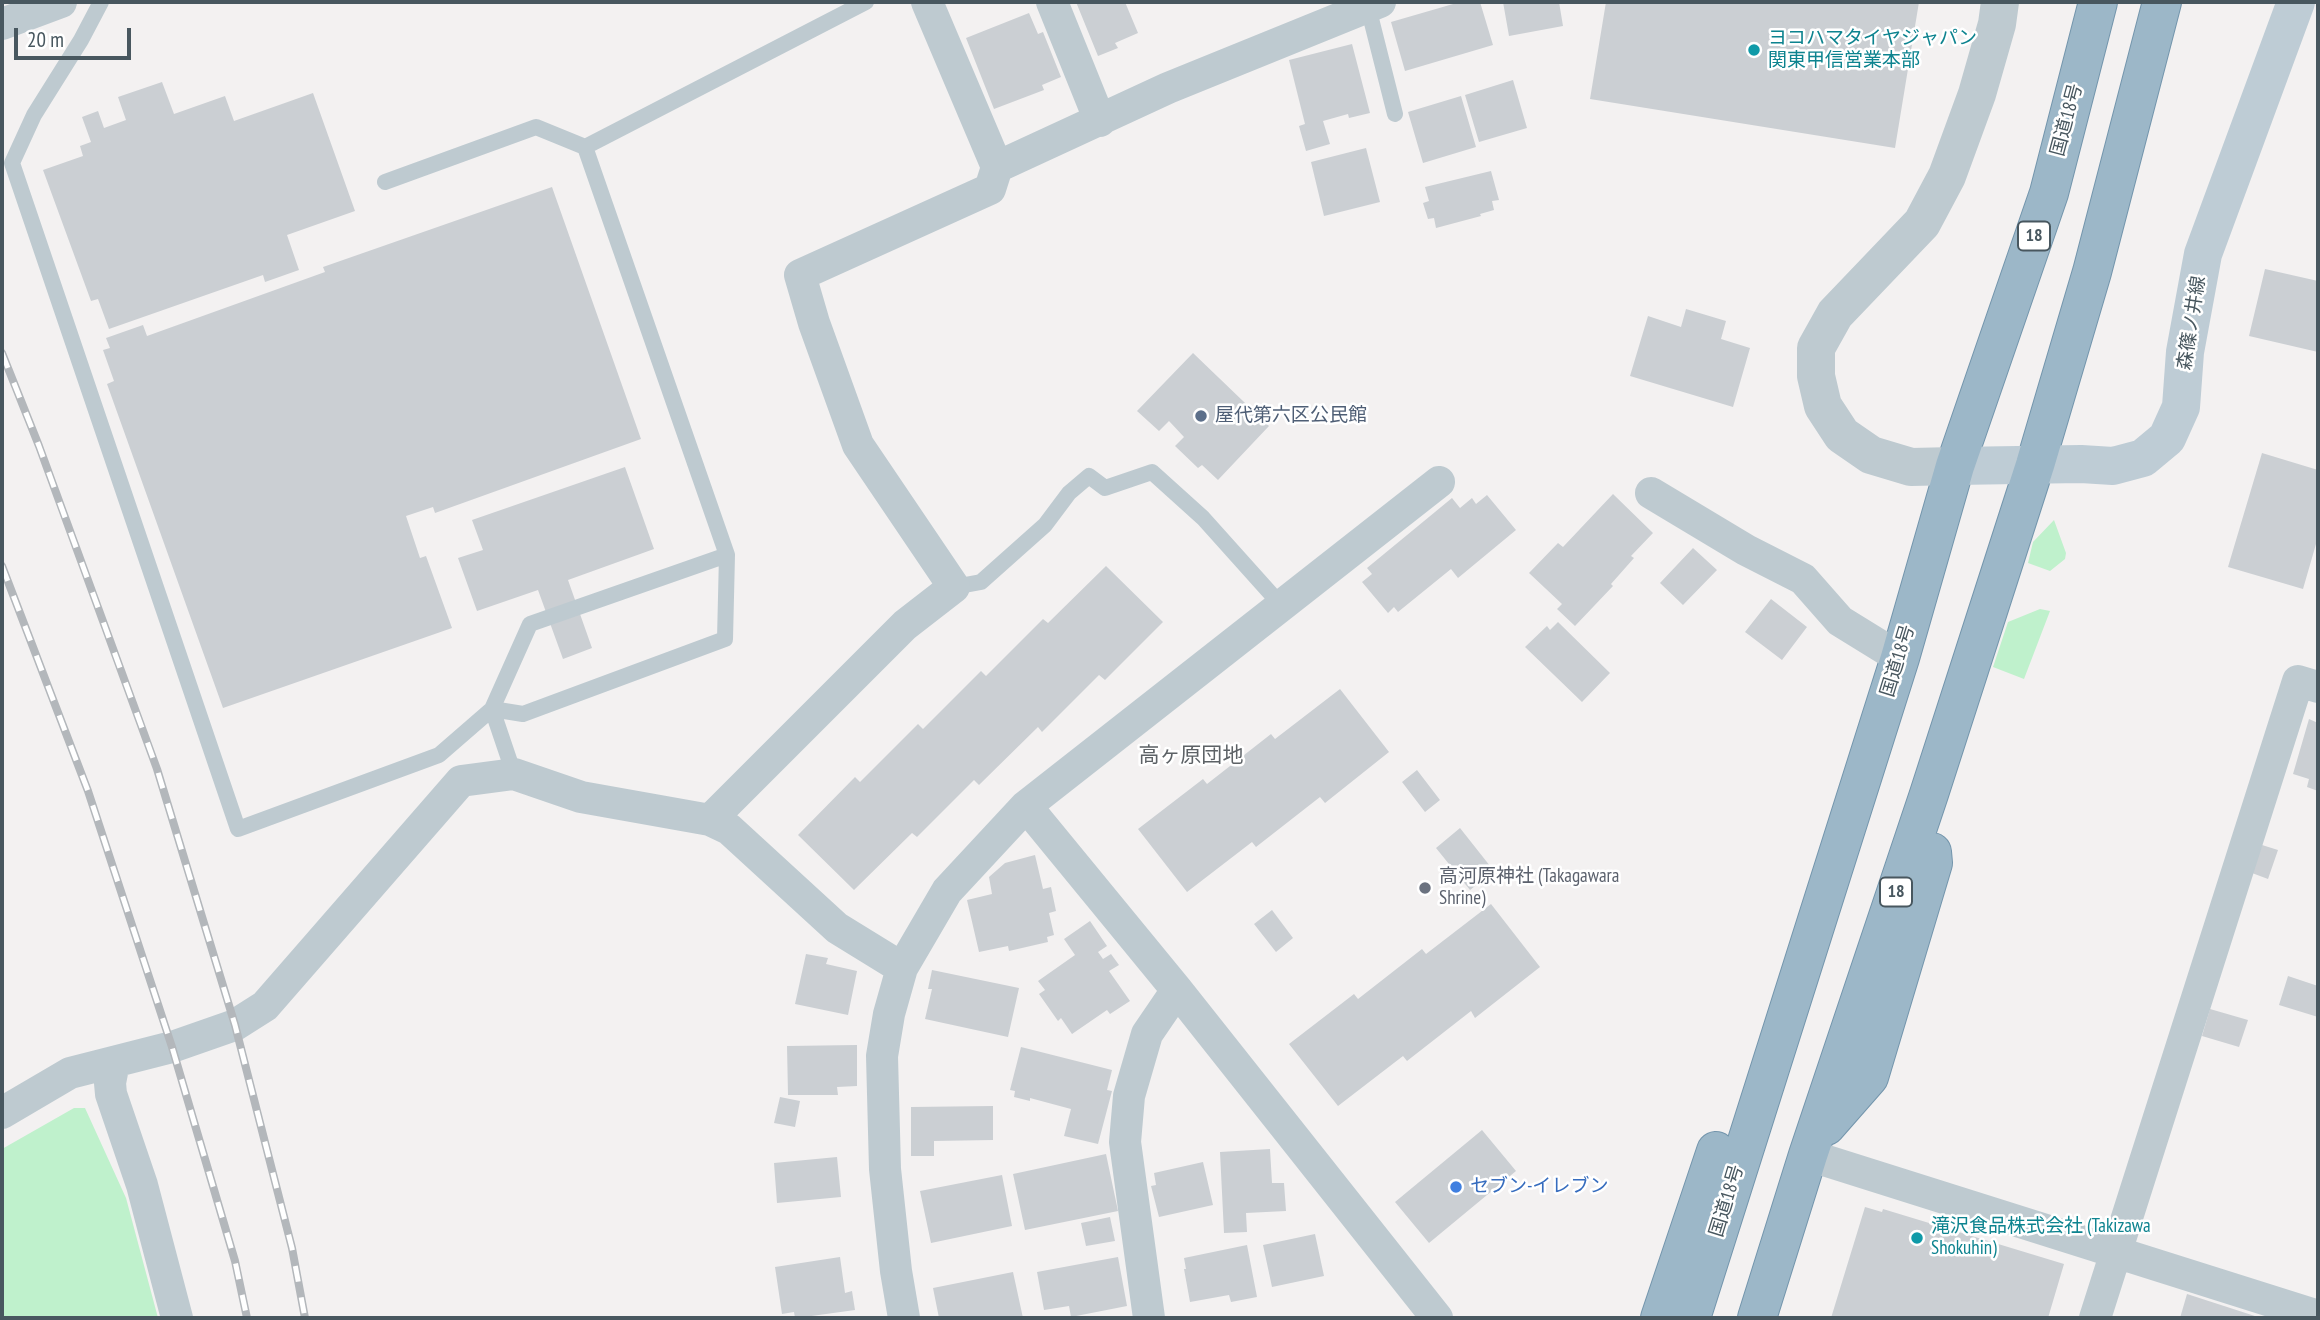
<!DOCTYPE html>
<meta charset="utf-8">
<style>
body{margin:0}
#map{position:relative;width:2320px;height:1320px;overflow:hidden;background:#f3f1f1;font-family:"PT Sans Narrow",sans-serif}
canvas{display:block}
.frame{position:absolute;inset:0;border:4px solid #48575f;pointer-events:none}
.scale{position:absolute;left:14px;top:28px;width:117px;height:32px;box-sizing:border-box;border:4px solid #48575f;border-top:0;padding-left:9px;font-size:21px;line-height:24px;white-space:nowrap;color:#48575f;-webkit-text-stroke:5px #fff;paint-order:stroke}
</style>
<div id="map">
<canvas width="2320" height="1320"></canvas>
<div class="frame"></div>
<div class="scale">20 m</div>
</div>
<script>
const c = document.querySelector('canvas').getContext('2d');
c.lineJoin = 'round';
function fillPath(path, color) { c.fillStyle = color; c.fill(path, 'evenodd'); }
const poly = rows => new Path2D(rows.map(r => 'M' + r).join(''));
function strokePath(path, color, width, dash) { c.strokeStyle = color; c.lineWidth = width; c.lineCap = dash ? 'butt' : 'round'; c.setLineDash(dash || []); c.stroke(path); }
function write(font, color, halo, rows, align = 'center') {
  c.font = font + ' "PT Sans Narrow","Noto Sans JP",sans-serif'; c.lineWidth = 5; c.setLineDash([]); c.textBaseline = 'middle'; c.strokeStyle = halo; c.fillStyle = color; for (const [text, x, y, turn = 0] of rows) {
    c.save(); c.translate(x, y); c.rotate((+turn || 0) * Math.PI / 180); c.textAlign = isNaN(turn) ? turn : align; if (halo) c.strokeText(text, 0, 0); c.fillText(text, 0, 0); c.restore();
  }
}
const green = poly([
 [2054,520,2066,553,2065,559,2050,571,2028,563,2033,542],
 [2040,609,2050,611,2024,679,1993,667,2008,622],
 [74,1108,85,1108,126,1198,158,1318,2,1318,2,1149]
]);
const building = poly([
 [1076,2,1125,2,1138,33,1115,43,1118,48,1098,56],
 [1460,2,1480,2,1493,45,1405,71,1391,22],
 [1503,2,1559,2,1563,26,1509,36],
 [1606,2,1919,2,1895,148,1590,99],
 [1029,13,1038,34,1043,32,1061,77,1042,85,1044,90,994,109,966,38],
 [1352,44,1370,113,1349,118,1348,114,1323,121,1330,144,1306,151,1299,126,1305,124,1289,60],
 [1513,80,1527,128,1479,142,1465,95],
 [162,82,174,114,225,96,234,121,313,93,355,211,287,235,299,270,265,282,263,275,109,329,98,299,91,301,43,170,83,156,80,146,91,142,82,117,98,111,104,128,126,120,118,97],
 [1461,96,1476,147,1423,163,1408,112],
 [1366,148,1380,202,1324,216,1311,162],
 [1491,171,1499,200,1492,201,1494,210,1480,214,1481,216,1436,228,1434,218,1428,219,1423,203,1429,201,1425,187],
 [552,187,641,439,435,513,433,507,406,516,420,558,426,556,452,628,223,708,107,384,114,381,103,350,110,348,106,338,143,325,147,336,325,272,323,267],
 [2265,269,2318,281,2318,352,2249,336],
 [1686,309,1726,321,1721,339,1750,348,1733,407,1630,376,1648,316,1681,327],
 [1193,353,1269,426,1218,480,1202,465,1198,468,1175,446,1184,437,1169,421,1159,431,1137,411],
 [2262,453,2318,470,2318,537,2303,589,2228,567],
 [625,467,654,549,568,580,592,648,563,659,538,590,477,611,458,558,483,550,472,520],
 [1613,494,1653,533,1631,556,1634,558,1611,584,1613,586,1575,626,1557,609,1562,604,1529,573,1558,543,1563,547],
 [1487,495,1516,530,1458,578,1451,569,1398,612,1394,607,1388,613,1362,582,1372,574,1367,568,1452,498,1460,508,1472,498,1476,504],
 [1693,548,1717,570,1683,605,1660,583],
 [1106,566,1163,622,1105,680,1099,675,1042,732,1038,727,979,785,974,780,917,837,912,833,854,890,798,835,855,777,860,782,918,724,923,729,981,671,986,676,1043,619,1048,623],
 [1771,599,1807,627,1782,660,1745,632],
 [1558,622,1610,673,1582,702,1525,647,1547,626,1550,630],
 [1340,689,1389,752,1325,803,1320,797,1256,847,1252,842,1187,892,1138,829,1203,779,1207,784,1271,734,1275,739],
 [2309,719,2318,723,2318,791,2307,787,2309,779,2293,774],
 [1417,770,1440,800,1425,812,1402,782],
 [1460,828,1494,871,1470,890,1436,848],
 [2262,845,2278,850,2268,879,2252,873],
 [1035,855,1043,889,1051,887,1056,911,1049,913,1054,935,1047,937,1048,942,1009,951,1008,946,979,952,967,900,992,894,989,877,1005,863],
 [1491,904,1540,967,1475,1018,1471,1011,1407,1061,1403,1056,1338,1106,1289,1044,1354,994,1358,999,1422,949,1426,954],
 [1272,910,1293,938,1276,952,1254,924],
 [1090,921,1107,946,1098,952,1103,959,1111,954,1119,965,1109,971,1130,1001,1110,1014,1107,1010,1072,1034,1061,1018,1058,1021,1039,994,1045,990,1038,981,1075,955,1064,939],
 [806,954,828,958,826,964,857,971,848,1015,795,1004],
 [932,970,1019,988,1008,1037,925,1019,932,989,928,989],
 [2288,976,2318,986,2318,1017,2279,1005],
 [2210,1009,2248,1020,2239,1047,2202,1036],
 [857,1045,857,1086,837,1087,838,1095,788,1095,787,1046],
 [1021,1047,1112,1070,1107,1090,1112,1091,1098,1144,1064,1136,1071,1109,1030,1098,1030,1101,1014,1097,1015,1091,1010,1090],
 [780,1097,800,1101,795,1127,774,1123],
 [993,1106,993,1140,934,1141,934,1156,911,1156,911,1107],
 [1482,1130,1516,1171,1429,1243,1395,1202],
 [1270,1149,1272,1183,1284,1183,1286,1211,1246,1213,1247,1232,1224,1233,1220,1152],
 [1106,1154,1118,1211,1025,1230,1013,1174],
 [837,1157,841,1197,777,1203,774,1163],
 [1203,1162,1213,1205,1159,1217,1151,1186,1156,1185,1154,1173],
 [1002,1175,1012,1226,931,1243,920,1191],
 [1865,1207,1882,1212,1883,1209,2064,1264,2048,1318,1831,1318],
 [1110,1217,1115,1241,1086,1246,1081,1223],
 [1315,1234,1324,1276,1272,1287,1263,1245],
 [1247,1245,1257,1297,1231,1302,1229,1295,1190,1302,1184,1269,1186,1269,1184,1258],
 [840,1257,845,1293,852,1291,855,1310,797,1318,795,1318,794,1312,782,1314,775,1267],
 [1118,1257,1127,1306,1071,1317,1069,1306,1044,1310,1037,1272],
 [1013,1272,1023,1318,939,1318,933,1288],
 [2187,1294,2261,1318,2180,1318]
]);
const service = poly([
 [101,2,81,40,34,115,12,163,238,829,439,755,492,709,523,714,725,639,727,555,585,147,866,2],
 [1368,7,1395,114],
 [385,182,536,127,585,147],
 [954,587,981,582,1045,525,1069,493,1089,476,1105,488,1152,472,1203,518,1281,605],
 [514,774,492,709,530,624,727,555]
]);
const minor = poly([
 [1052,2,1100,121],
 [2,24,61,2],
 [997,167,1168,88,1380,2],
 [1651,493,1746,550,1803,579,1840,621,1900,658],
 [1026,806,1177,990,1437,1318],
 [710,820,905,625,954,587,858,445,814,323,800,275,990,189,997,167,927,2],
 [114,1062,110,1083,111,1094,142,1185,177,1318],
 [2,1113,70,1073,172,1047,235,1025,265,1006,461,781,514,774,581,797,710,820,729,829,837,928,902,968],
 [1808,1155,2318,1316],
 [904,1318,896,1271,885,1169,882,1056,889,1014,902,968,947,891,1026,806,1439,482],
 [1149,1318,1125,1142,1129,1096,1147,1034,1177,990],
 [2095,1318,2298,681,2318,687]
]);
const tertiary = poly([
 [1955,466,1911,467,1871,455,1842,435,1823,406,1816,376,1816,348,1835,314,1922,223,1947,176,1977,94,1997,24,2000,2]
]);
const secondary = poly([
 [1955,466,2081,464,2113,466,2143,458,2167,438,2181,407,2185,352,2203,254,2296,2]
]);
const trunk = poly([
 [1826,1126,1869,1077,1933,863,1932,852],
 [1660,1318,1716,1151],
 [1691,1318,1900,658,1955,466,2049,193,2098,2],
 [1757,1318,1808,1155,1929,794,2035,465,2092,272,2162,2]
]);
const rail = poly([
 [2,353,39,446,157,769,235,1025,292,1248,305,1318],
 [2,566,88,791,172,1047,235,1261,247,1318]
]);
const markers = [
 [1754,50,7,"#0f9aa8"],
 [1201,416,7,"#5c6f8a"],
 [1425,888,7,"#6b7280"],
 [1456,1187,7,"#3f7fe0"],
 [1917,1238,7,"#0f9aa8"]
];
const shields = [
 [2034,236,32],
 [1896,892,32]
];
const shieldNames = [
 ["18",2034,236],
 ["18",1896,892]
];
const cultureNames = [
 ["ヨコハマタイヤジャパン",1768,39],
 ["関東甲信営業本部",1768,61],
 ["滝沢食品株式会社 (Takizawa",1931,1227],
 ["Shokuhin)",1931,1249]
];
const streetNames = [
 ["国道18号",2067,120,-75],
 ["森篠ノ井線",2192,323,-81],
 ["国道18号",1898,661,-73],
 ["国道18号",1727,1201,-73]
];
const serviceNames = [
 ["屋代第六区公民館",1215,416]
];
const worshipNames = [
 ["高河原神社 (Takagawara",1439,877],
 ["Shrine)",1439,899]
];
const shopNames = [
 ["セブン-イレブン",1470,1187]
];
const neighbourhoodNames = [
 ["高ヶ原団地",1191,756]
];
fillPath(green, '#bff1cc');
fillPath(building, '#cbcfd3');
strokePath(trunk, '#7395ac', 40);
strokePath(service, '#becad0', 16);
strokePath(minor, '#becad0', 32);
strokePath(tertiary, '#becad0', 38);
strokePath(secondary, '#beccd5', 38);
strokePath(trunk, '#9cb7c8', 38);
strokePath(rail, '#b3b7bb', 8);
strokePath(rail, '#fff', 5, [16]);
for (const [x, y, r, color] of markers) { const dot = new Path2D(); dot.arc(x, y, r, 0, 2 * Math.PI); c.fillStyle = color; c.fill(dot); strokePath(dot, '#fff', 2.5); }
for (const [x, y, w] of shields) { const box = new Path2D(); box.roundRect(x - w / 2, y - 14.5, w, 29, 5); c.fillStyle = '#fff'; c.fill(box); strokePath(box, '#48575f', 2); }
write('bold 18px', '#48575f', null, shieldNames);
write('19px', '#0d838f', '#fff', cultureNames, 'left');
write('19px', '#48575f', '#fff', streetNames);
write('19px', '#4e5e75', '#fff', serviceNames, 'left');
write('19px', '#5b616d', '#fff', worshipNames, 'left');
write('19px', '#366cbe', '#fff', shopNames, 'left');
write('21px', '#5d6266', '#fff', neighbourhoodNames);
</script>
